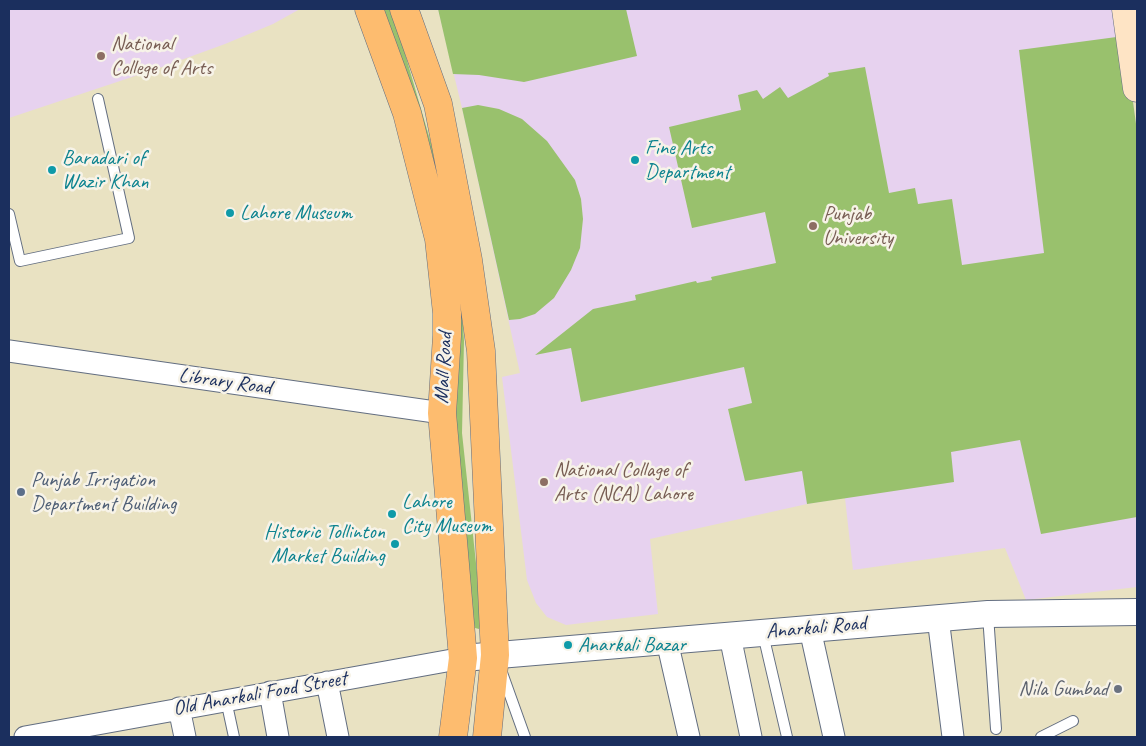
<!DOCTYPE html>
<style>
body{margin:0}
#map{position:relative;width:1146px;height:746px;overflow:hidden;background:#e9e2c2;font-family:Caveat,sans-serif}
canvas{display:block}
.frame{position:absolute;inset:0;border:10px solid #1b2f5e;pointer-events:none}
</style>
<div id="map">
<canvas width="1146" height="746"></canvas>
<div class="frame"></div>
</div>
<script>
const c = document.querySelector('canvas').getContext('2d');
c.lineJoin = 'round';
function fillPath(path, color) { c.fillStyle = color; c.fill(path, 'evenodd'); }
const poly = rows => new Path2D(rows.map(r => 'M' + r).join(''));
function strokePath(path, color, width, dash) { c.strokeStyle = color; c.lineWidth = width; c.lineCap = dash ? 'butt' : 'round'; c.setLineDash(dash || []); c.stroke(path); }
function write(font, color, halo, rows, align = 'center') {
  c.font = font + ' Caveat,sans-serif'; c.lineWidth = 5; c.setLineDash([]); c.textBaseline = 'middle'; c.strokeStyle = halo; c.fillStyle = color; for (const [text, x, y, turn = 0] of rows) {
    c.save(); c.translate(x, y); c.rotate((+turn || 0) * Math.PI / 180); c.textAlign = isNaN(turn) ? turn : align; if (halo) c.strokeText(text, 0, 0); c.fillText(text, 0, 0); c.restore();
  }
}
const built = poly([
 [9,9,300,9,273,24,225,44,162,67,9,118],
 [438,9,1120,9,1137,131,1137,587,1026,600,1005,548,853,570,845,498,807,504,650,539,658,614,566,625,547,617,536,603,527,580,502,377,520,373,462,108]
]);
const green = poly([
 [380,9,392,9,444,188,462,311,464,341,462,433,482,619,479,629,475,628,473,620,455,420,457,341],
 [438,9,626,9,637,56,524,82,479,75,453,74],
 [1124,36,1137,131,1137,517,1041,534,1020,440,951,452,954,482,807,504,802,471,745,481,728,409,752,403,744,367,581,402,571,348,535,355,593,309,636,300,635,295,696,281,697,283,712,280,711,277,776,263,765,212,692,228,669,127,741,110,738,95,757,90,763,99,780,87,788,98,829,76,828,73,865,67,889,193,915,188,918,204,952,199,962,265,1044,253,1019,50],
 [478,105,499,109,522,119,547,141,575,180,581,199,583,219,580,248,571,270,554,298,535,314,520,319,509,320,462,108]
]);
const service = poly([
 [9,214,20,261,129,238,98,99],
 [988,615,996,729],
 [763,634,787,737],
 [501,670,525,737],
 [226,700,234,737],
 [1041,737,1073,721]
]);
const minor = poly([
 [9,351,442,413],
 [938,618,953,737],
 [810,629,834,737],
 [730,636,751,737],
 [667,641,689,737],
 [327,682,338,737],
 [270,692,278,737],
 [179,708,185,737],
 [25,737,463,658]
]);
const tertiary = poly([
 [463,658,988,614,1137,612]
]);
const secondary = poly([
 [1126,9,1137,88]
]);
const primary = poly([
 [369,9,407,113,439,239,447,313,447,336,442,413,463,658,453,737],
 [404,9,438,104,468,260,481,351,495,655,487,737]
]);
const markers = [
 [101,56,5,"#8d6e63"],
 [635,160,5,"#0f9aa8"],
 [52,170,5,"#0f9aa8"],
 [230,213,5,"#0f9aa8"],
 [813,226,5,"#8d6e63"],
 [544,482,5,"#8d6e63"],
 [21,492,5,"#5c6f8a"],
 [392,514,5,"#0f9aa8"],
 [395,544,5,"#0f9aa8"],
 [568,645,5,"#0f9aa8"],
 [1118,689,5,"#6b7280"]
];
const educationNames = [
 ["National",111,44],
 ["College of Arts",111,68],
 ["Punjab",823,214],
 ["University",823,238],
 ["National Collage of",554,470],
 ["Arts (NCA) Lahore",554,494]
];
const cultureNames = [
 ["Fine Arts",645,148],
 ["Department",645,172],
 ["Baradari of",62,158],
 ["Wazir Khan",62,182],
 ["Lahore Museum",240,213],
 ["Lahore",402,502],
 ["City Museum",402,526],
 ["Historic Tollinton",385,532,"right"],
 ["Market Building",385,556,"right"],
 ["Anarkali Bazar",578,645]
];
const streetNames = [
 ["Mall Road",444,368,-87],
 ["Library Road",225,382,8],
 ["Anarkali Road",816,628,-5],
 ["Old Anarkali Food Street",260,694,-10]
];
const serviceNames = [
 ["Punjab Irrigation",31,480],
 ["Department Building",31,504]
];
const worshipNames = [
 ["Nila Gumbad",1108,689]
];
fillPath(built, '#e7d2ef');
fillPath(green, '#99c16d');
strokePath(service, '#636e81', 12);
strokePath(minor, '#636e81', 23);
strokePath(tertiary, '#636e81', 28);
strokePath(secondary, '#636e81', 29);
strokePath(primary, '#636e81', 29);
strokePath(service, '#fff', 10);
strokePath(minor, '#fff', 21);
strokePath(tertiary, '#fff', 26);
strokePath(secondary, '#fee4c5', 28);
strokePath(primary, '#fdbc6f', 28);
for (const [x, y, r, color] of markers) { const dot = new Path2D(); dot.arc(x, y, r, 0, 2 * Math.PI); c.fillStyle = color; c.fill(dot); strokePath(dot, '#f7f3e8', 2); }
write('21px', '#785e54', '#f7f3e8', educationNames, 'left');
write('21px', '#0d838f', '#f7f3e8', cultureNames, 'left');
write('21px', '#1b2f5e', '#f7f3e8', streetNames);
write('21px', '#4e5e75', '#f7f3e8', serviceNames, 'left');
write('21px', '#5b616d', '#f7f3e8', worshipNames, 'right');
</script>
